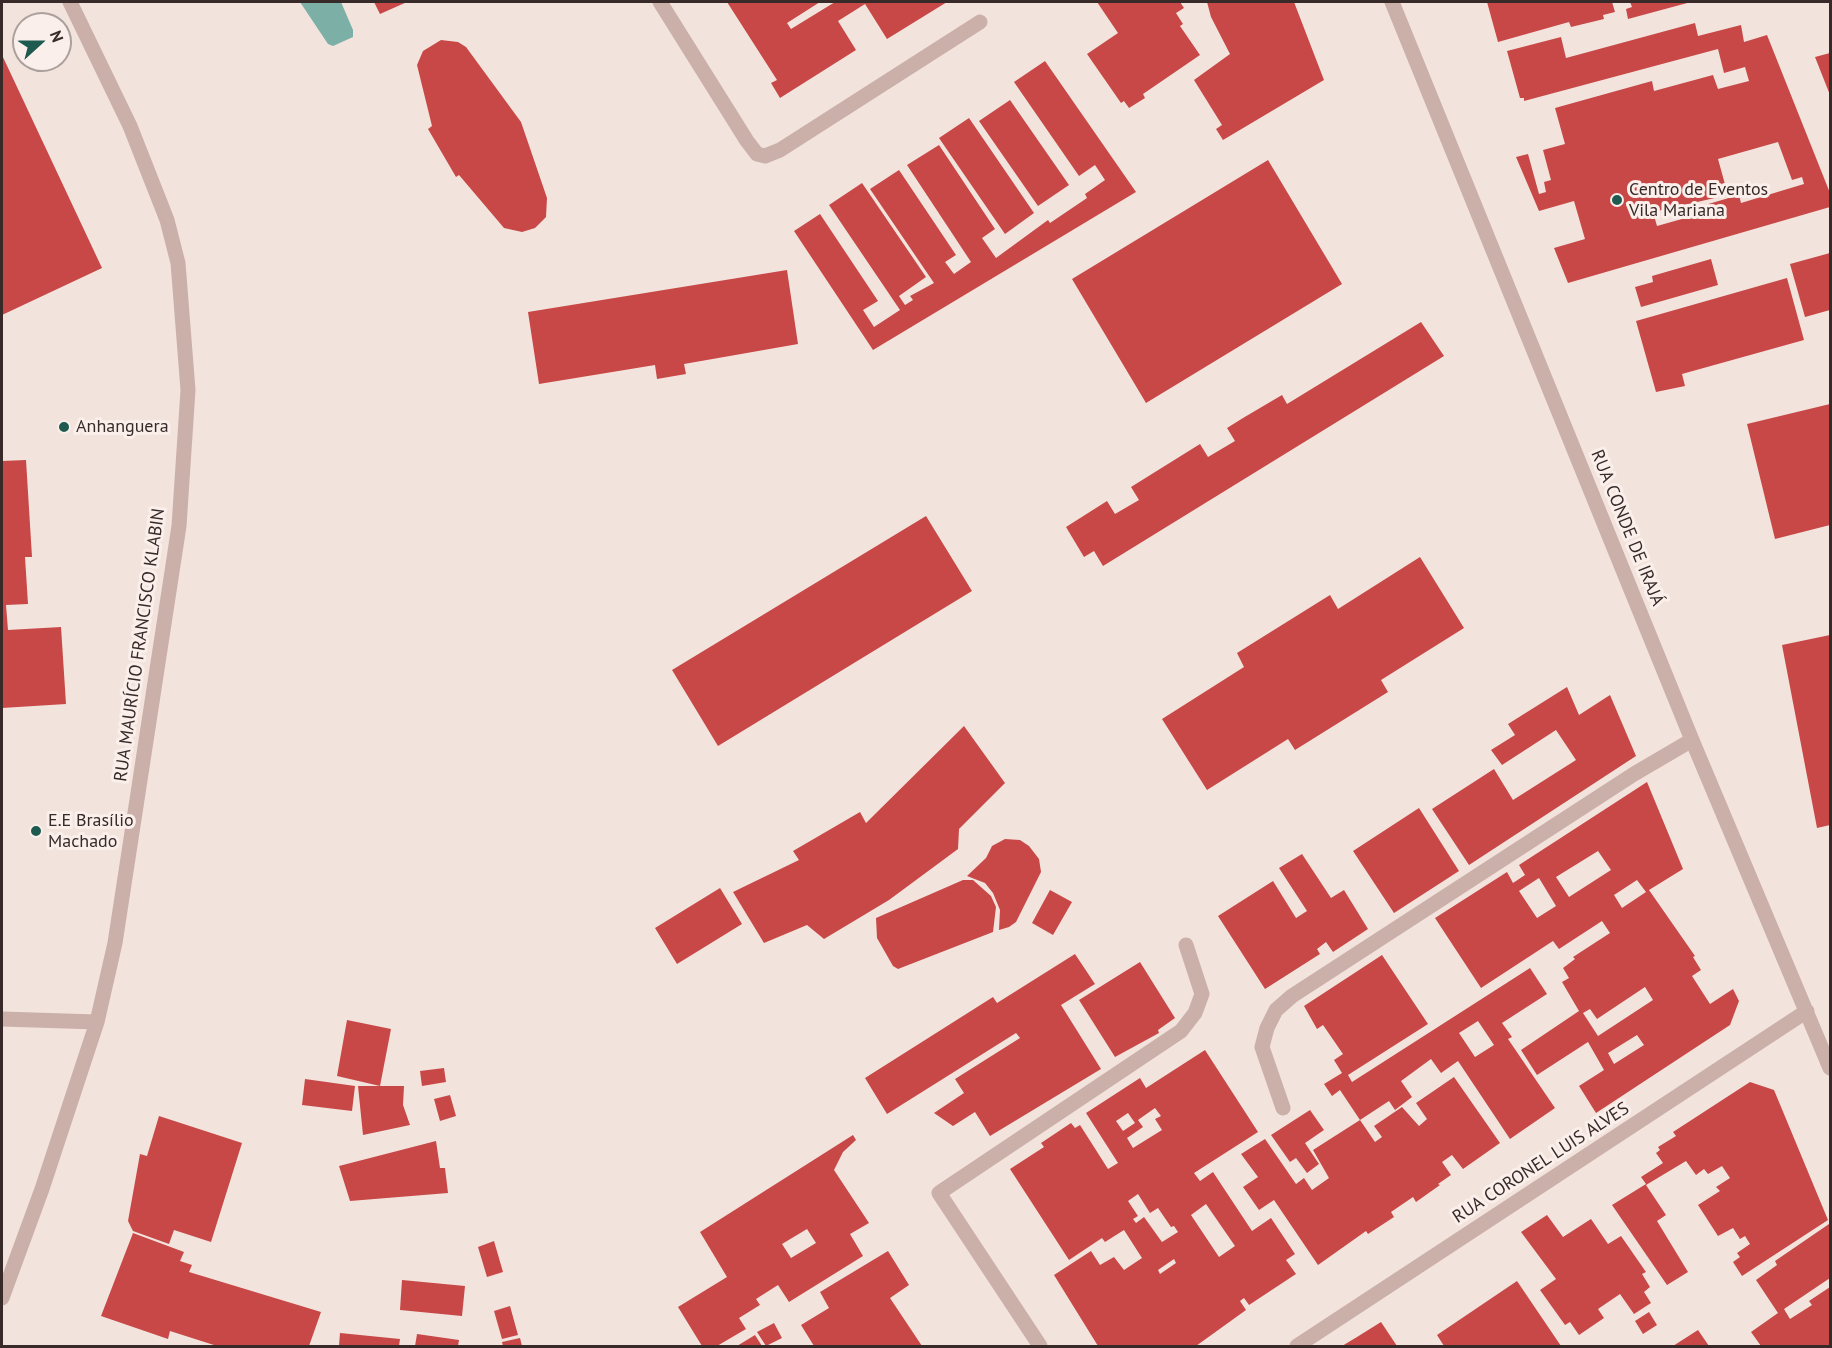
<!DOCTYPE html>
<meta charset="utf-8">
<style>
body{margin:0}
#map{position:relative;width:1832px;height:1348px;overflow:hidden;background:#f3e3dd;font-family:"PT Sans",sans-serif}
canvas{display:block}
.frame{position:absolute;inset:0;border:3px solid #382a29;pointer-events:none}
.north{position:absolute;left:12px;top:12px;width:60px;height:60px;box-sizing:border-box;background:#faefea;border:2px solid #aca09d;border-radius:50%;rotate:69deg;font-size:16px;font-weight:700;line-height:24px;text-align:center;color:#382a29}
.north::after{content:'';display:block;margin:auto;width:21px;height:27px;background:#1e5a50;clip-path:polygon(50% 0,100% 100%,50% 72%,0 100%)}
</style>
<div id="map">
<canvas width="1832" height="1348"></canvas>
<div class="frame"></div>
<div class="north">N</div>
</div>
<script>
const c = document.querySelector('canvas').getContext('2d');
c.lineJoin = 'round';
function fillPath(path, color) { c.fillStyle = color; c.fill(path, 'evenodd'); }
const poly = rows => new Path2D(rows.map(r => 'M' + r).join(''));
function strokePath(path, color, width, dash) { c.strokeStyle = color; c.lineWidth = width; c.lineCap = dash ? 'butt' : 'round'; c.setLineDash(dash || []); c.stroke(path); }
function write(font, color, halo, rows, align = 'center') {
  c.font = font + ' "PT Sans",sans-serif'; c.lineWidth = 6; c.setLineDash([]); c.textBaseline = 'middle'; c.strokeStyle = halo; c.fillStyle = color; for (const [text, x, y, turn = 0] of rows) {
    c.save(); c.translate(x, y); c.rotate((+turn || 0) * Math.PI / 180); c.textAlign = isNaN(turn) ? turn : align; if (halo) c.strokeText(text, 0, 0); c.fillText(text, 0, 0); c.restore();
  }
}
const water = poly([
 [300,2,341,2,353,30,353,37,333,46,328,44]
]);
const building = poly([
 [374,2,407,2,380,14],
 [727,2,820,2,787,23,791,29,835,2,947,2,887,39,865,4,838,21,856,50,780,98,771,83,777,80],
 [1097,2,1180,2,1184,8,1176,13,1183,24,1180,26,1200,55,1143,94,1145,98,1129,108,1124,101,1121,103,1087,54,1118,33],
 [1207,2,1294,2,1324,80,1223,140,1216,129,1222,125,1194,80,1230,54,1211,17],
 [1487,2,1612,2,1615,12,1603,15,1604,19,1571,27,1569,22,1498,42],
 [1630,2,1691,2,1628,19,1626,9,1632,7],
 [1695,23,1698,36,1741,25,1744,42,1767,35,1830,193,1830,207,1568,283,1554,248,1585,239,1574,201,1539,211,1516,157,1528,154,1539,194,1546,192,1544,182,1551,180,1543,150,1565,144,1555,108,1652,81,1654,91,1713,75,1718,89,1749,81,1745,67,1724,73,1718,49,1524,101,1524,98,1520,98,1507,51,1561,37,1566,58],
 [1778,142,1792,180,1802,177,1804,184,1741,203,1739,195,1688,210,1689,217,1657,226,1653,212,1728,195,1718,159],
 [441,40,458,42,466,47,521,122,547,198,546,217,535,228,522,232,504,228,459,175,456,177,428,129,432,126,417,65,423,51],
 [1830,53,1830,95,1815,57],
 [2,55,102,268,2,315],
 [1045,61,1136,192,873,350,794,231,820,214,878,301,863,310,874,327,900,310,829,205,862,183,926,277,899,296,905,305,913,300,910,296,934,283,870,189,899,170,956,255,945,262,954,274,971,262,907,165,939,145,995,229,982,238,996,258,1048,220,1050,223,1087,198,1085,194,1105,180,1095,165,1079,176,1014,82],
 [1010,100,1069,185,1038,206,979,121],
 [969,118,1034,213,1005,234,939,138],
 [1268,160,1342,284,1146,403,1072,279],
 [1830,253,1830,310,1805,317,1790,264],
 [1711,259,1718,285,1641,307,1635,287,1653,282,1652,276],
 [787,270,798,344,684,364,686,374,657,379,655,365,539,384,528,312],
 [1787,278,1804,340,1682,374,1685,386,1656,392,1636,321],
 [1421,322,1444,356,1103,566,1094,551,1084,557,1066,527,1107,501,1115,514,1139,500,1131,487,1200,444,1208,457,1235,441,1227,428,1243,418,1282,395,1287,404],
 [1830,404,1830,525,1775,539,1747,424],
 [26,460,32,557,25,557,28,604,6,605,8,630,61,627,66,704,2,708,2,461],
 [926,516,972,591,718,746,672,670],
 [1420,557,1464,628,1381,680,1388,692,1295,750,1288,739,1207,790,1162,719,1244,667,1237,653,1330,595,1338,609],
 [1830,635,1830,825,1817,828,1782,645],
 [1567,687,1579,715,1610,695,1636,756,1469,865,1432,809,1494,769,1513,800,1576,760,1556,730,1502,765,1491,750,1515,735,1508,724],
 [964,726,1005,783,959,829,958,849,889,900,824,939,807,925,764,943,733,892,799,860,793,851,860,812,866,823],
 [1647,782,1683,869,1649,890,1695,956,1693,957,1701,970,1692,976,1710,1004,1733,989,1739,1001,1730,1025,1596,1113,1579,1086,1604,1070,1588,1042,1537,1075,1521,1050,1579,1011,1562,982,1569,978,1563,968,1575,959,1573,957,1610,933,1602,921,1559,949,1553,941,1481,988,1435,918,1507,872,1513,883,1525,875,1519,865],
 [1598,851,1611,870,1569,897,1556,877],
 [1539,878,1556,906,1537,918,1519,891],
 [1637,880,1646,892,1622,908,1614,895],
 [1645,987,1653,1000,1598,1036,1583,1013,1590,1009,1597,1019],
 [1637,1035,1644,1045,1614,1064,1608,1053],
 [1419,808,1459,871,1394,913,1353,851],
 [1005,839,1020,840,1029,846,1039,859,1041,872,1016,922,1009,927,999,930,1000,910,993,893,985,883,967,876,986,858,992,846],
 [1302,854,1331,898,1344,890,1368,929,1333,952,1326,942,1317,949,1320,954,1265,989,1218,916,1273,881,1296,918,1307,911,1279,868],
 [963,880,973,880,991,896,996,907,993,932,898,969,893,966,877,938,876,918],
 [720,888,742,924,677,964,655,928],
 [1050,890,1072,902,1053,935,1032,923],
 [1075,954,1095,984,1061,1005,1101,1069,990,1136,975,1112,953,1126,934,1113,964,1093,955,1079,1020,1038,1016,1033,887,1114,865,1078,993,997,997,1003],
 [1382,955,1428,1024,1348,1075,1352,1082,1530,968,1547,994,1502,1023,1512,1037,1508,1039,1555,1108,1510,1139,1458,1061,1441,1073,1431,1059,1401,1081,1412,1097,1395,1110,1389,1101,1360,1120,1340,1090,1332,1096,1324,1084,1342,1073,1334,1060,1343,1054,1323,1025,1317,1029,1304,1006],
 [1478,1021,1494,1045,1475,1057,1459,1033],
 [1140,962,1175,1018,1158,1030,1159,1033,1115,1057,1079,1000],
 [347,1020,391,1029,380,1086,337,1076],
 [1205,1050,1258,1132,1194,1173,1200,1181,1213,1172,1252,1231,1271,1218,1295,1254,1286,1260,1296,1274,1249,1305,1244,1298,1240,1301,1246,1310,1196,1346,1098,1346,1054,1275,1091,1251,1100,1265,1114,1257,1124,1270,1142,1258,1124,1230,1105,1242,1102,1238,1069,1260,1010,1169,1044,1147,1041,1143,1071,1123,1075,1128,1080,1125,1108,1169,1118,1163,1086,1113,1140,1078,1146,1088],
 [1155,1108,1161,1116,1155,1119,1162,1130,1133,1148,1127,1138,1143,1127,1138,1120],
 [1128,1113,1135,1123,1123,1131,1116,1121],
 [1138,1194,1150,1213,1158,1208,1171,1227,1174,1226,1178,1232,1162,1242,1144,1217,1136,1223,1133,1219,1138,1216,1128,1201],
 [1206,1204,1235,1246,1219,1257,1191,1215],
 [1174,1259,1176,1263,1160,1274,1158,1270],
 [444,1068,446,1082,422,1086,420,1071],
 [1454,1077,1500,1143,1463,1169,1452,1155,1442,1162,1451,1175,1438,1184,1440,1185,1416,1202,1413,1197,1391,1212,1394,1217,1368,1234,1366,1231,1318,1265,1274,1200,1259,1210,1243,1187,1258,1177,1241,1154,1265,1139,1296,1184,1304,1178,1312,1190,1329,1178,1313,1150,1360,1120,1375,1142,1382,1137,1374,1126,1402,1107,1419,1126,1427,1119,1416,1103],
 [305,1079,355,1086,352,1111,302,1105],
 [1750,1082,1774,1090,1828,1220,1742,1276,1733,1262,1740,1257,1737,1253,1750,1244,1745,1236,1740,1239,1733,1228,1718,1236,1698,1205,1720,1191,1716,1187,1730,1178,1722,1166,1708,1174,1704,1169,1696,1175,1686,1161,1646,1185,1666,1215,1657,1221,1688,1272,1667,1285,1612,1205,1646,1184,1641,1177,1663,1163,1656,1153,1660,1150,1658,1147,1676,1136,1673,1132],
 [358,1086,404,1086,403,1105,410,1125,363,1135],
 [450,1095,456,1116,440,1121,434,1099],
 [1310,1110,1324,1130,1305,1143,1319,1164,1307,1173,1296,1158,1290,1162,1271,1135],
 [159,1116,242,1143,211,1242,174,1230,169,1244,133,1231,128,1221,140,1154,147,1156],
 [853,1135,856,1140,843,1152,834,1170,869,1223,850,1234,863,1256,789,1302,778,1285,756,1299,760,1305,739,1318,746,1329,717,1346,702,1346,678,1307,727,1277,700,1232],
 [807,1229,816,1243,791,1258,782,1244],
 [436,1141,440,1168,445,1168,448,1193,350,1201,339,1166],
 [1547,1215,1563,1237,1591,1219,1608,1244,1621,1236,1646,1272,1642,1274,1650,1287,1644,1292,1651,1303,1634,1314,1620,1294,1598,1309,1604,1318,1579,1335,1570,1322,1565,1325,1540,1290,1556,1279,1521,1232],
 [1829,1224,1830,1278,1784,1309,1790,1319,1812,1305,1809,1301,1830,1287,1830,1346,1761,1346,1751,1332,1778,1313,1756,1280,1777,1265,1775,1261],
 [133,1233,184,1252,180,1261,192,1265,189,1272,321,1312,309,1346,217,1346,170,1331,168,1339,101,1316],
 [494,1241,503,1272,487,1277,478,1247],
 [888,1251,909,1285,890,1298,922,1346,814,1346,801,1325,829,1308,820,1292],
 [402,1280,465,1286,462,1316,400,1310],
 [1517,1281,1561,1346,1444,1346,1437,1335],
 [510,1306,518,1335,502,1339,494,1311],
 [1649,1312,1657,1325,1643,1334,1635,1321],
 [1381,1322,1397,1346,1342,1346,1357,1337],
 [774,1323,782,1338,766,1346,757,1332],
 [1698,1330,1709,1346,1673,1346],
 [340,1333,400,1339,399,1346,339,1346],
 [417,1334,459,1340,458,1346,415,1346],
 [755,1335,762,1346,737,1346],
 [520,1338,522,1346,503,1346,502,1342]
]);
const minor = poly([
 [660,2,747,141,757,154,765,156,780,150,980,22],
 [1392,2,1692,740,1830,1068],
 [2,1019,97,1022],
 [1283,1108,1262,1047,1267,1028,1276,1010,1292,996,1634,774,1692,740],
 [2,1298,42,1189,97,1022,115,943,179,526,188,390,178,263,167,220,130,126,70,2],
 [1040,1346,939,1193,1181,1031,1195,1013,1202,994,1186,945],
 [1297,1346,1807,1011]
]);
const markers = [
 [1617,200,6,"#1e5a50"],
 [64,427,6,"#1e5a50"],
 [36,831,6,"#1e5a50"]
];
const poiNames = [
 ["Centro de Eventos",1629,190],
 ["Vila Mariana",1629,211],
 ["Anhanguera",76,427],
 ["E.E Brasílio",48,821],
 ["Machado",48,842]
];
const streetNames = [
 ["RUA CONDE DE IRAJÁ",1627,528,68],
 ["RUA MAURÍCIO FRANCISCO KLABIN",140,645,-82],
 ["RUA CORONEL LUIS ALVES",1541,1163,-33]
];
fillPath(water, '#7cb0a6');
fillPath(building, '#c74847');
strokePath(minor, '#cbb0a9', 15);
for (const [x, y, r, color] of markers) { const dot = new Path2D(); dot.arc(x, y, r, 0, 2 * Math.PI); c.fillStyle = color; c.fill(dot); strokePath(dot, '#faefea', 2); }
write('18px', '#382a29', '#faefea', poiNames, 'left');
write('18px', '#382a29', '#faefea', streetNames);
</script>
